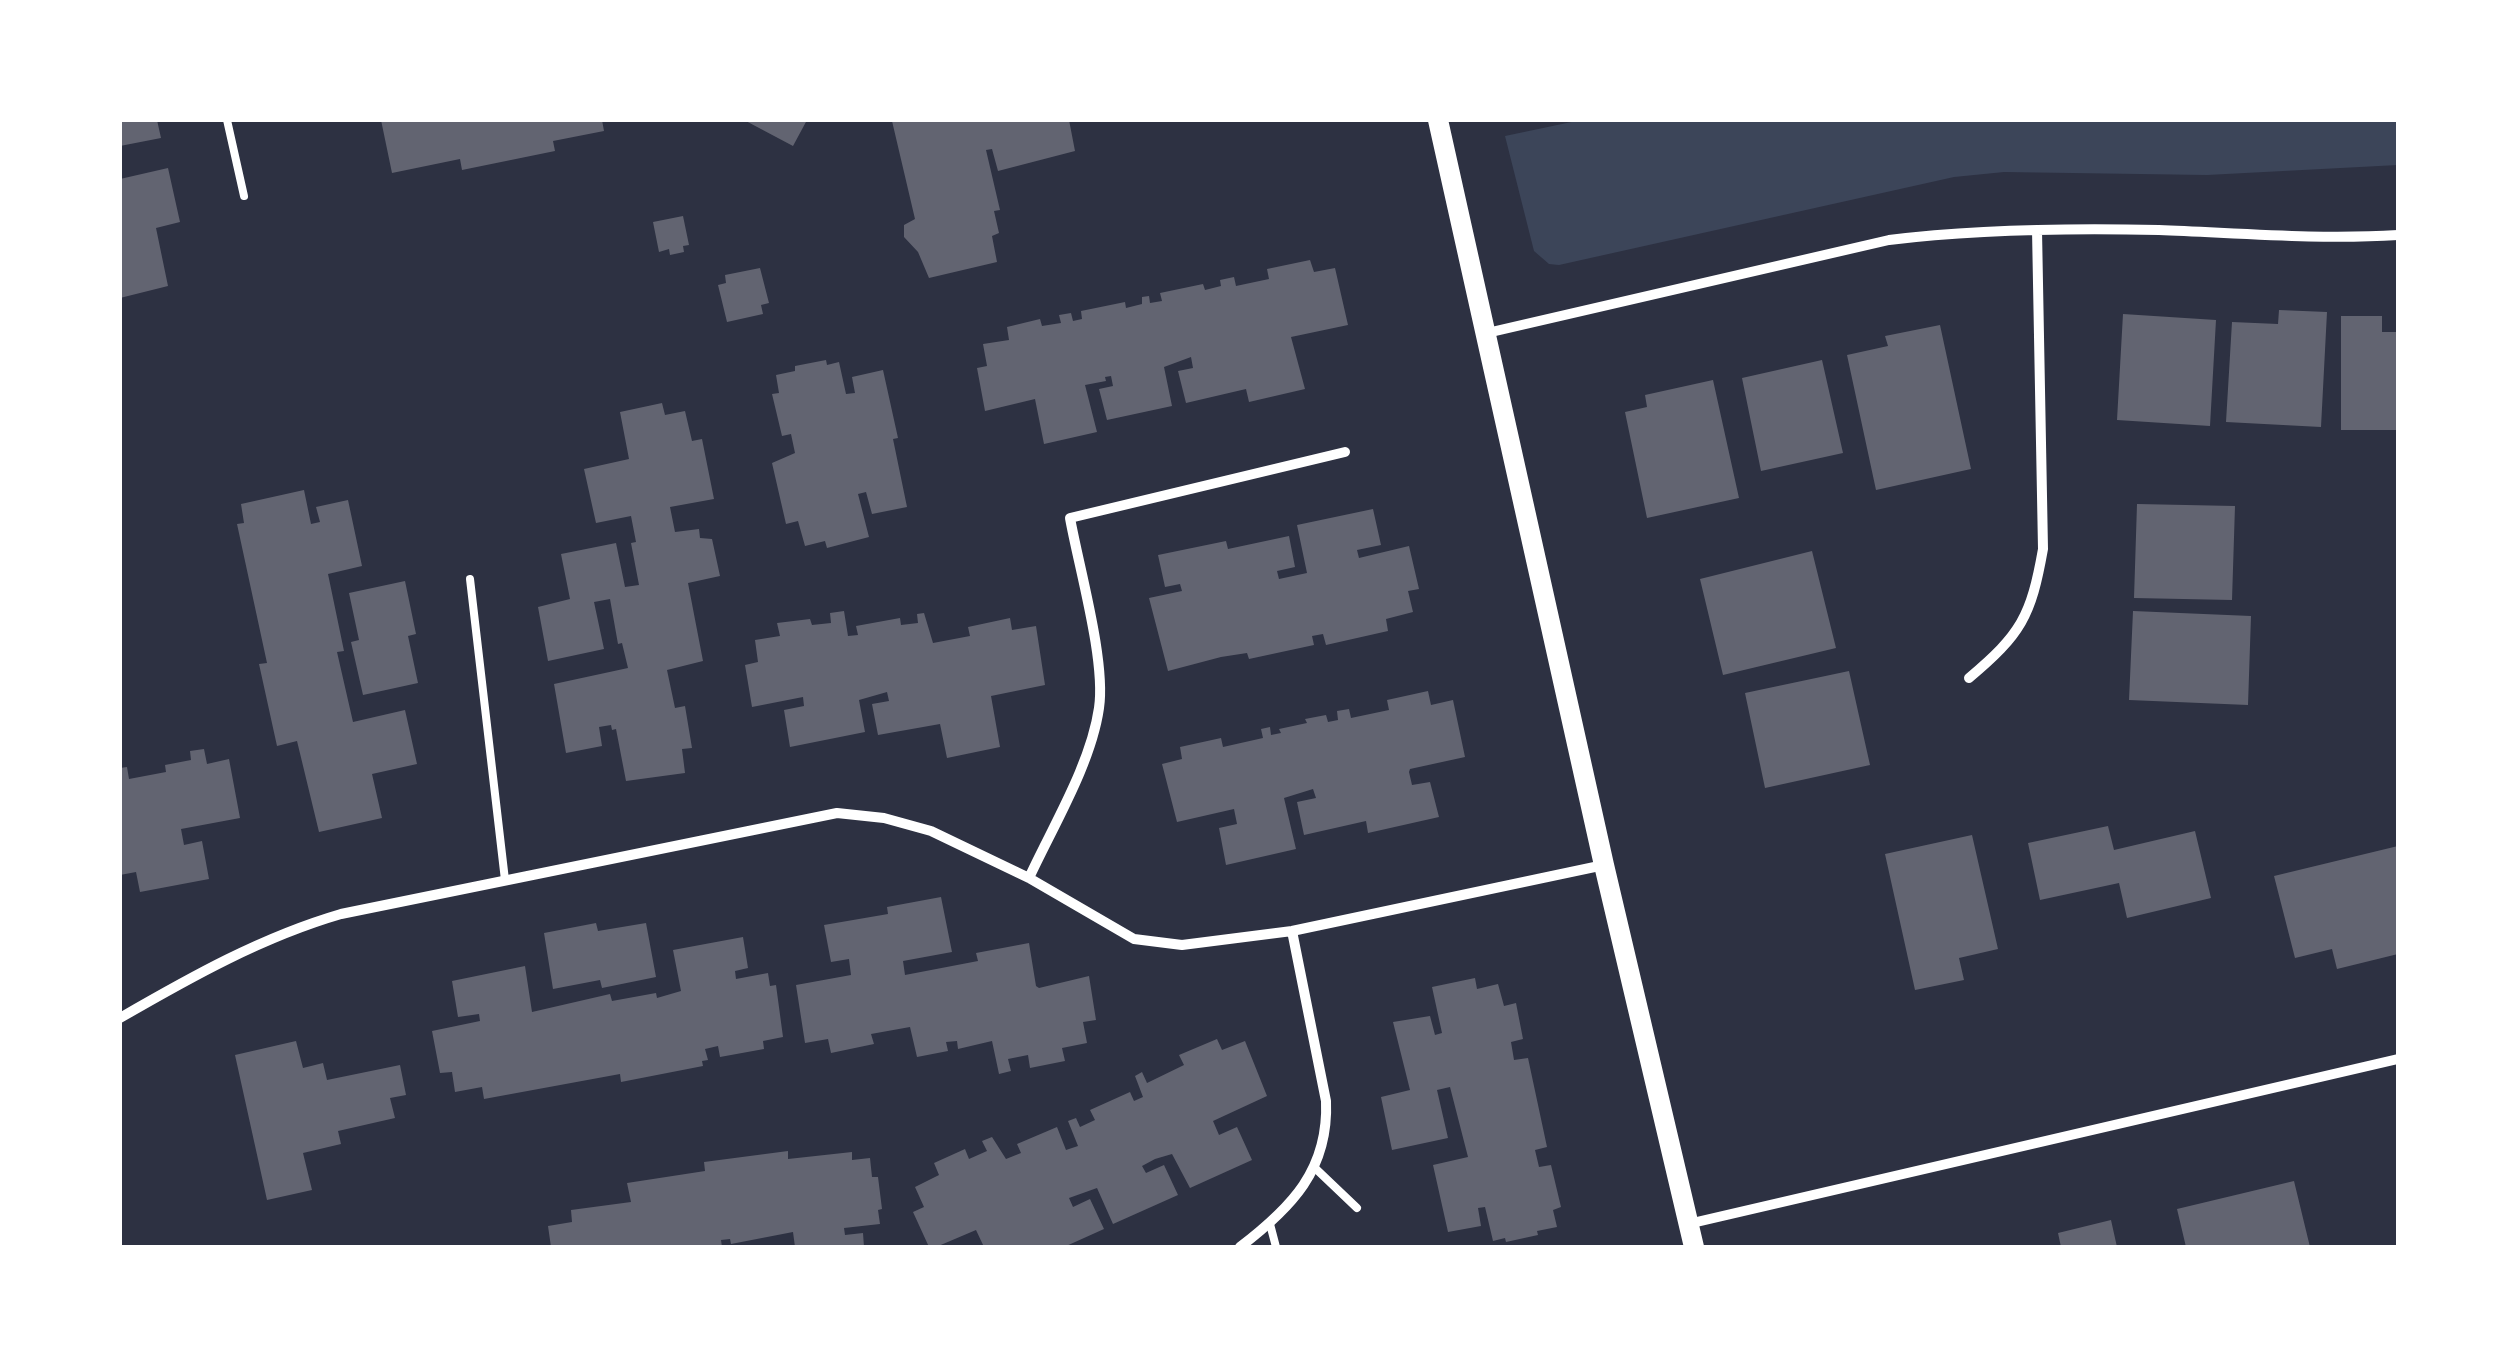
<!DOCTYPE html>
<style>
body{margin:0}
#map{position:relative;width:2518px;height:1367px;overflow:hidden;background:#2d3142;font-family:"DM Sans",sans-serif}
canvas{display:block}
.frame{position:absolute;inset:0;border:122px solid #fff;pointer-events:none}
</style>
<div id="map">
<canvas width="2518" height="1367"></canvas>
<div class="frame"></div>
</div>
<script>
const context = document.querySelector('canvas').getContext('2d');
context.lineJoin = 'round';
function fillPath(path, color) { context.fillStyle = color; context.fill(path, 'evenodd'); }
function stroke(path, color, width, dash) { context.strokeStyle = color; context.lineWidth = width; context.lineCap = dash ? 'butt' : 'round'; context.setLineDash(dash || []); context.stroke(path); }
fillPath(new Path2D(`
 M 1581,120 L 2398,120 L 2398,165 L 2207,175 L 2004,172 L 1954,177 L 1559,265 L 1549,264 L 1534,251 L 1505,136 Z`), '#3c4559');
fillPath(new Path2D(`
 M 120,120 L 157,120 L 161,138 L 120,146 Z
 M 381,120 L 602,120 L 604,131 L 553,141 L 555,151 L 462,170 L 460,159 L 392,173 Z
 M 744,120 L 807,120 L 793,146 Z
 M 1069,120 L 1075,151 L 998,171 L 992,149 L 986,150 L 1000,210 L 994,211 L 999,233 L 992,236 L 997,262 L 929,278 L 918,252 L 904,237 L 904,225 L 915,219 L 892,121 Z
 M 168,168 L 180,222 L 156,228 L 168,286 L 120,298 L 120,179 Z
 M 683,216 L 689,245 L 683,246 L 684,252 L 670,255 L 669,249 L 659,252 L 653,222 Z
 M 1310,260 L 1314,272 L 1335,268 L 1348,325 L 1291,337 L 1305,389 L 1249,402 L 1246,389 L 1186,403 L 1178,371 L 1193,368 L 1191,357 L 1164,367 L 1172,406 L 1107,420 L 1099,389 L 1113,386 L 1111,376 L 1105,377 L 1106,381 L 1085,385 L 1097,432 L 1044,444 L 1035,399 L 985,411 L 977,368 L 987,366 L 983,344 L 1009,340 L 1007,327 L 1040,319 L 1042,326 L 1061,323 L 1059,315 L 1071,313 L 1073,321 L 1082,319 L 1081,311 L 1125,302 L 1126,308 L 1142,304 L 1142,297 L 1149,296 L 1150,303 L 1162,301 L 1160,293 L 1203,284 L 1205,290 L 1221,286 L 1220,280 L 1234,277 L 1236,286 L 1269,279 L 1267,269 Z
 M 760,268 L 769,303 L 761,305 L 763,314 L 727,322 L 718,285 L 726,283 L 725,275 Z
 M 2279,310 L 2327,312 L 2321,427 L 2226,422 L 2232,322 L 2278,324 Z
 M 2123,314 L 2216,320 L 2210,426 L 2117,420 Z
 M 2341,316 L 2382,316 L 2382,332 L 2398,332 L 2398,430 L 2341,430 Z
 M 1940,325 L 1971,469 L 1876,490 L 1847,355 L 1888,346 L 1885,336 Z
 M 826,360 L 827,365 L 839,362 L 846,394 L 855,393 L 852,377 L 883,370 L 898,438 L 893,439 L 907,507 L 872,514 L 866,492 L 858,494 L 869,537 L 827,548 L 825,541 L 805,546 L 798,521 L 786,524 L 772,463 L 795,453 L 791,434 L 782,436 L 772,394 L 779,393 L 776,375 L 795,371 L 795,366 Z
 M 1822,360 L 1843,453 L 1761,471 L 1742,378 Z
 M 1713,380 L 1739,498 L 1647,518 L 1625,412 L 1647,407 L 1645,395 Z
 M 662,403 L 665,415 L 685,411 L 692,441 L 702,439 L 714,499 L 670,507 L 675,532 L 699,529 L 700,538 L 712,539 L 720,576 L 688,583 L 703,661 L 667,670 L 675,708 L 685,706 L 692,748 L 682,749 L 685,773 L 626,781 L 616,729 L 612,730 L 611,725 L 599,727 L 602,746 L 566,753 L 554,684 L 628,668 L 622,643 L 618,644 L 610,599 L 594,602 L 604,649 L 548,661 L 538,607 L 570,599 L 561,554 L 616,543 L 625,587 L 639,585 L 631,543 L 636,542 L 631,516 L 596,523 L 584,469 L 629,459 L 620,412 Z
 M 304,490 L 311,524 L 320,522 L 316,507 L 348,500 L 362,566 L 328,574 L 344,651 L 337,652 L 353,722 L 405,710 L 417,764 L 372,774 L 382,818 L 319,832 L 297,741 L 277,746 L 259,664 L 267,663 L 237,524 L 244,523 L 241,504 Z
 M 2137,504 L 2235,506 L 2232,600 L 2134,598 Z
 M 1373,509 L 1381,545 L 1357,550 L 1359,558 L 1409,546 L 1419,589 L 1408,591 L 1413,612 L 1386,619 L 1388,631 L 1326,645 L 1323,634 L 1312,636 L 1314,645 L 1249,659 L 1247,653 L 1221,657 L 1168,671 L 1149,598 L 1182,591 L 1180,584 L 1165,587 L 1158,555 L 1226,541 L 1228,549 L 1289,536 L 1295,567 L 1277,571 L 1279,579 L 1307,573 L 1297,525 Z
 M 1812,551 L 1836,648 L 1723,675 L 1700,579 Z
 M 405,581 L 416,634 L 408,636 L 418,683 L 363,695 L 351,642 L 359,640 L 349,593 Z
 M 844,611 L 848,636 L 858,635 L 856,626 L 900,618 L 901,625 L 918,623 L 917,614 L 924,613 L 933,643 L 970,636 L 968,627 L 1010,618 L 1012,630 L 1036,626 L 1045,685 L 991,696 L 1000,747 L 947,758 L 940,724 L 878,735 L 872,704 L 889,701 L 887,692 L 859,700 L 865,732 L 790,747 L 784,710 L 804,706 L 803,697 L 752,707 L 745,665 L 758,662 L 755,640 L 780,636 L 777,623 L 810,619 L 812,625 L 831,623 L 830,613 Z
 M 2133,611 L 2251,616 L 2248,705 L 2129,700 Z
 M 1849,671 L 1870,765 L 1765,788 L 1745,693 Z
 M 1428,691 L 1431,705 L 1453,700 L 1465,757 L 1410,769 L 1409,772 L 1412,785 L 1430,782 L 1439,817 L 1368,833 L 1366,821 L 1304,835 L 1297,802 L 1316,798 L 1313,789 L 1284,798 L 1296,849 L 1226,865 L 1219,828 L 1237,824 L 1234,809 L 1177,822 L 1162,764 L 1182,759 L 1180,747 L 1221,738 L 1223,747 L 1263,738 L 1261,729 L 1270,727 L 1271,735 L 1281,733 L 1279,729 L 1307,723 L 1305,719 L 1326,715 L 1328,722 L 1338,720 L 1337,711 L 1349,709 L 1351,718 L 1389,710 L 1387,700 Z
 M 204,749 L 207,764 L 229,759 L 240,818 L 181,829 L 184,845 L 202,841 L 209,879 L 140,892 L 136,872 L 120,875 L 120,768 L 127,767 L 129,779 L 166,772 L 165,765 L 191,760 L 190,751 Z
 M 2108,826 L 2114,850 L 2195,831 L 2211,898 L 2127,918 L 2119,883 L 2040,900 L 2028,843 Z
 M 1972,835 L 1998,949 L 1959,958 L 1964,980 L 1915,990 L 1885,854 Z
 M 2398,846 L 2398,954 L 2337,969 L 2332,949 L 2295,958 L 2274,876 Z
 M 941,897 L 952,952 L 903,961 L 905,975 L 978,961 L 976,953 L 1029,943 L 1036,986 L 1039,988 L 1089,976 L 1096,1020 L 1083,1022 L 1087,1043 L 1062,1048 L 1065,1061 L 1030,1068 L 1028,1055 L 1008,1059 L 1011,1071 L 999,1074 L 992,1041 L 958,1049 L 957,1041 L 946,1042 L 948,1051 L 917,1057 L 910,1027 L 871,1034 L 874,1044 L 831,1053 L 828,1039 L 805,1043 L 796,985 L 851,975 L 849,959 L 831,962 L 824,925 L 888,914 L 887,907 Z
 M 596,923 L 598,931 L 646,923 L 656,977 L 602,988 L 600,980 L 553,989 L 544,933 Z
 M 743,937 L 748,968 L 735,971 L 736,979 L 768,973 L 770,986 L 776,985 L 783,1037 L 763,1041 L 764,1049 L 720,1057 L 718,1046 L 705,1049 L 708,1060 L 702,1061 L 703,1066 L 621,1082 L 620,1074 L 484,1099 L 482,1087 L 455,1092 L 452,1072 L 440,1073 L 432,1031 L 480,1021 L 479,1014 L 458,1017 L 452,981 L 525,966 L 532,1012 L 610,994 L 612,1001 L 656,993 L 657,998 L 681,991 L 673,950 Z
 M 1475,978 L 1477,989 L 1498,984 L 1504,1006 L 1516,1003 L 1523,1039 L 1511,1042 L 1514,1060 L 1528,1058 L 1547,1147 L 1535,1150 L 1539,1167 L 1551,1165 L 1561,1207 L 1553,1210 L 1557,1227 L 1537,1231 L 1538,1235 L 1506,1242 L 1505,1238 L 1493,1241 L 1485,1207 L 1478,1208 L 1481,1226 L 1448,1232 L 1433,1165 L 1468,1157 L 1450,1087 L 1437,1090 L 1448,1138 L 1392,1150 L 1381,1097 L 1410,1090 L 1393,1022 L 1430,1016 L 1435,1035 L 1442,1033 L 1432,987 Z
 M 1217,1039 L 1222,1050 L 1245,1041 L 1267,1096 L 1213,1121 L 1219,1135 L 1237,1127 L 1252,1160 L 1190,1188 L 1172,1154 L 1155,1159 L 1142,1166 L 1146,1173 L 1164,1165 L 1178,1195 L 1113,1224 L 1097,1188 L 1069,1198 L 1073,1207 L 1090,1199 L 1104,1229 L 1064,1247 L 984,1247 L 976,1230 L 936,1247 L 929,1247 L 913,1212 L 924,1207 L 915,1187 L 939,1175 L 934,1163 L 965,1149 L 969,1159 L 987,1151 L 982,1141 L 992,1137 L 1006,1159 L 1021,1153 L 1017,1144 L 1057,1127 L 1066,1150 L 1078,1146 L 1068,1121 L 1076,1118 L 1080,1127 L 1095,1120 L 1090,1110 L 1130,1092 L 1134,1101 L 1143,1097 L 1135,1076 L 1142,1072 L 1147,1083 L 1184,1065 L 1179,1055 Z
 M 296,1041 L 303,1068 L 323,1063 L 327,1080 L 400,1065 L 406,1095 L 390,1098 L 395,1118 L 338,1131 L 341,1144 L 303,1153 L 312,1190 L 267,1200 L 235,1055 Z
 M 788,1151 L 788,1159 L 852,1152 L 852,1160 L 870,1158 L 872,1177 L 878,1177 L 882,1209 L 878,1210 L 880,1224 L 844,1228 L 845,1235 L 863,1233 L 864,1247 L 795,1247 L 793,1232 L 731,1244 L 730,1239 L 721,1240 L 722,1247 L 551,1247 L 548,1226 L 572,1222 L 571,1210 L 631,1202 L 627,1183 L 705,1171 L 704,1162 Z
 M 2294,1181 L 2310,1247 L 2186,1247 L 2177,1209 Z
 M 2111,1220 L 2117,1247 L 2061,1247 L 2058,1233 Z`), '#626471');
stroke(new Path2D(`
 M 227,120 L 244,196
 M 470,579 L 505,880
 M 1315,1168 L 1357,1208
 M 1270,1224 L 1276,1247`), '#fff', 8);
stroke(new Path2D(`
 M 1487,333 L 1889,240 C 1978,229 2069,228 2159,230 C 2239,233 2318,240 2398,235
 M 1969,678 C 2021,634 2031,617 2043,549 L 2037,230
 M 1029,878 C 1053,826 1091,764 1099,708 C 1106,661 1079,568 1070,518 L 1345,452
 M 120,1018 C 191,977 262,937 341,914 L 837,813 L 884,818 L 931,831 L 1029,878 L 1134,939 L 1182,945 L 1292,931 L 1604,865
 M 1688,1224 L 2398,1059
 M 1240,1247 C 1291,1208 1329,1170 1326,1101 L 1292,931`), '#fff', 10);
stroke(new Path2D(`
 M 1438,120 L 1604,865 L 1694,1247`), '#fff', 20);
</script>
